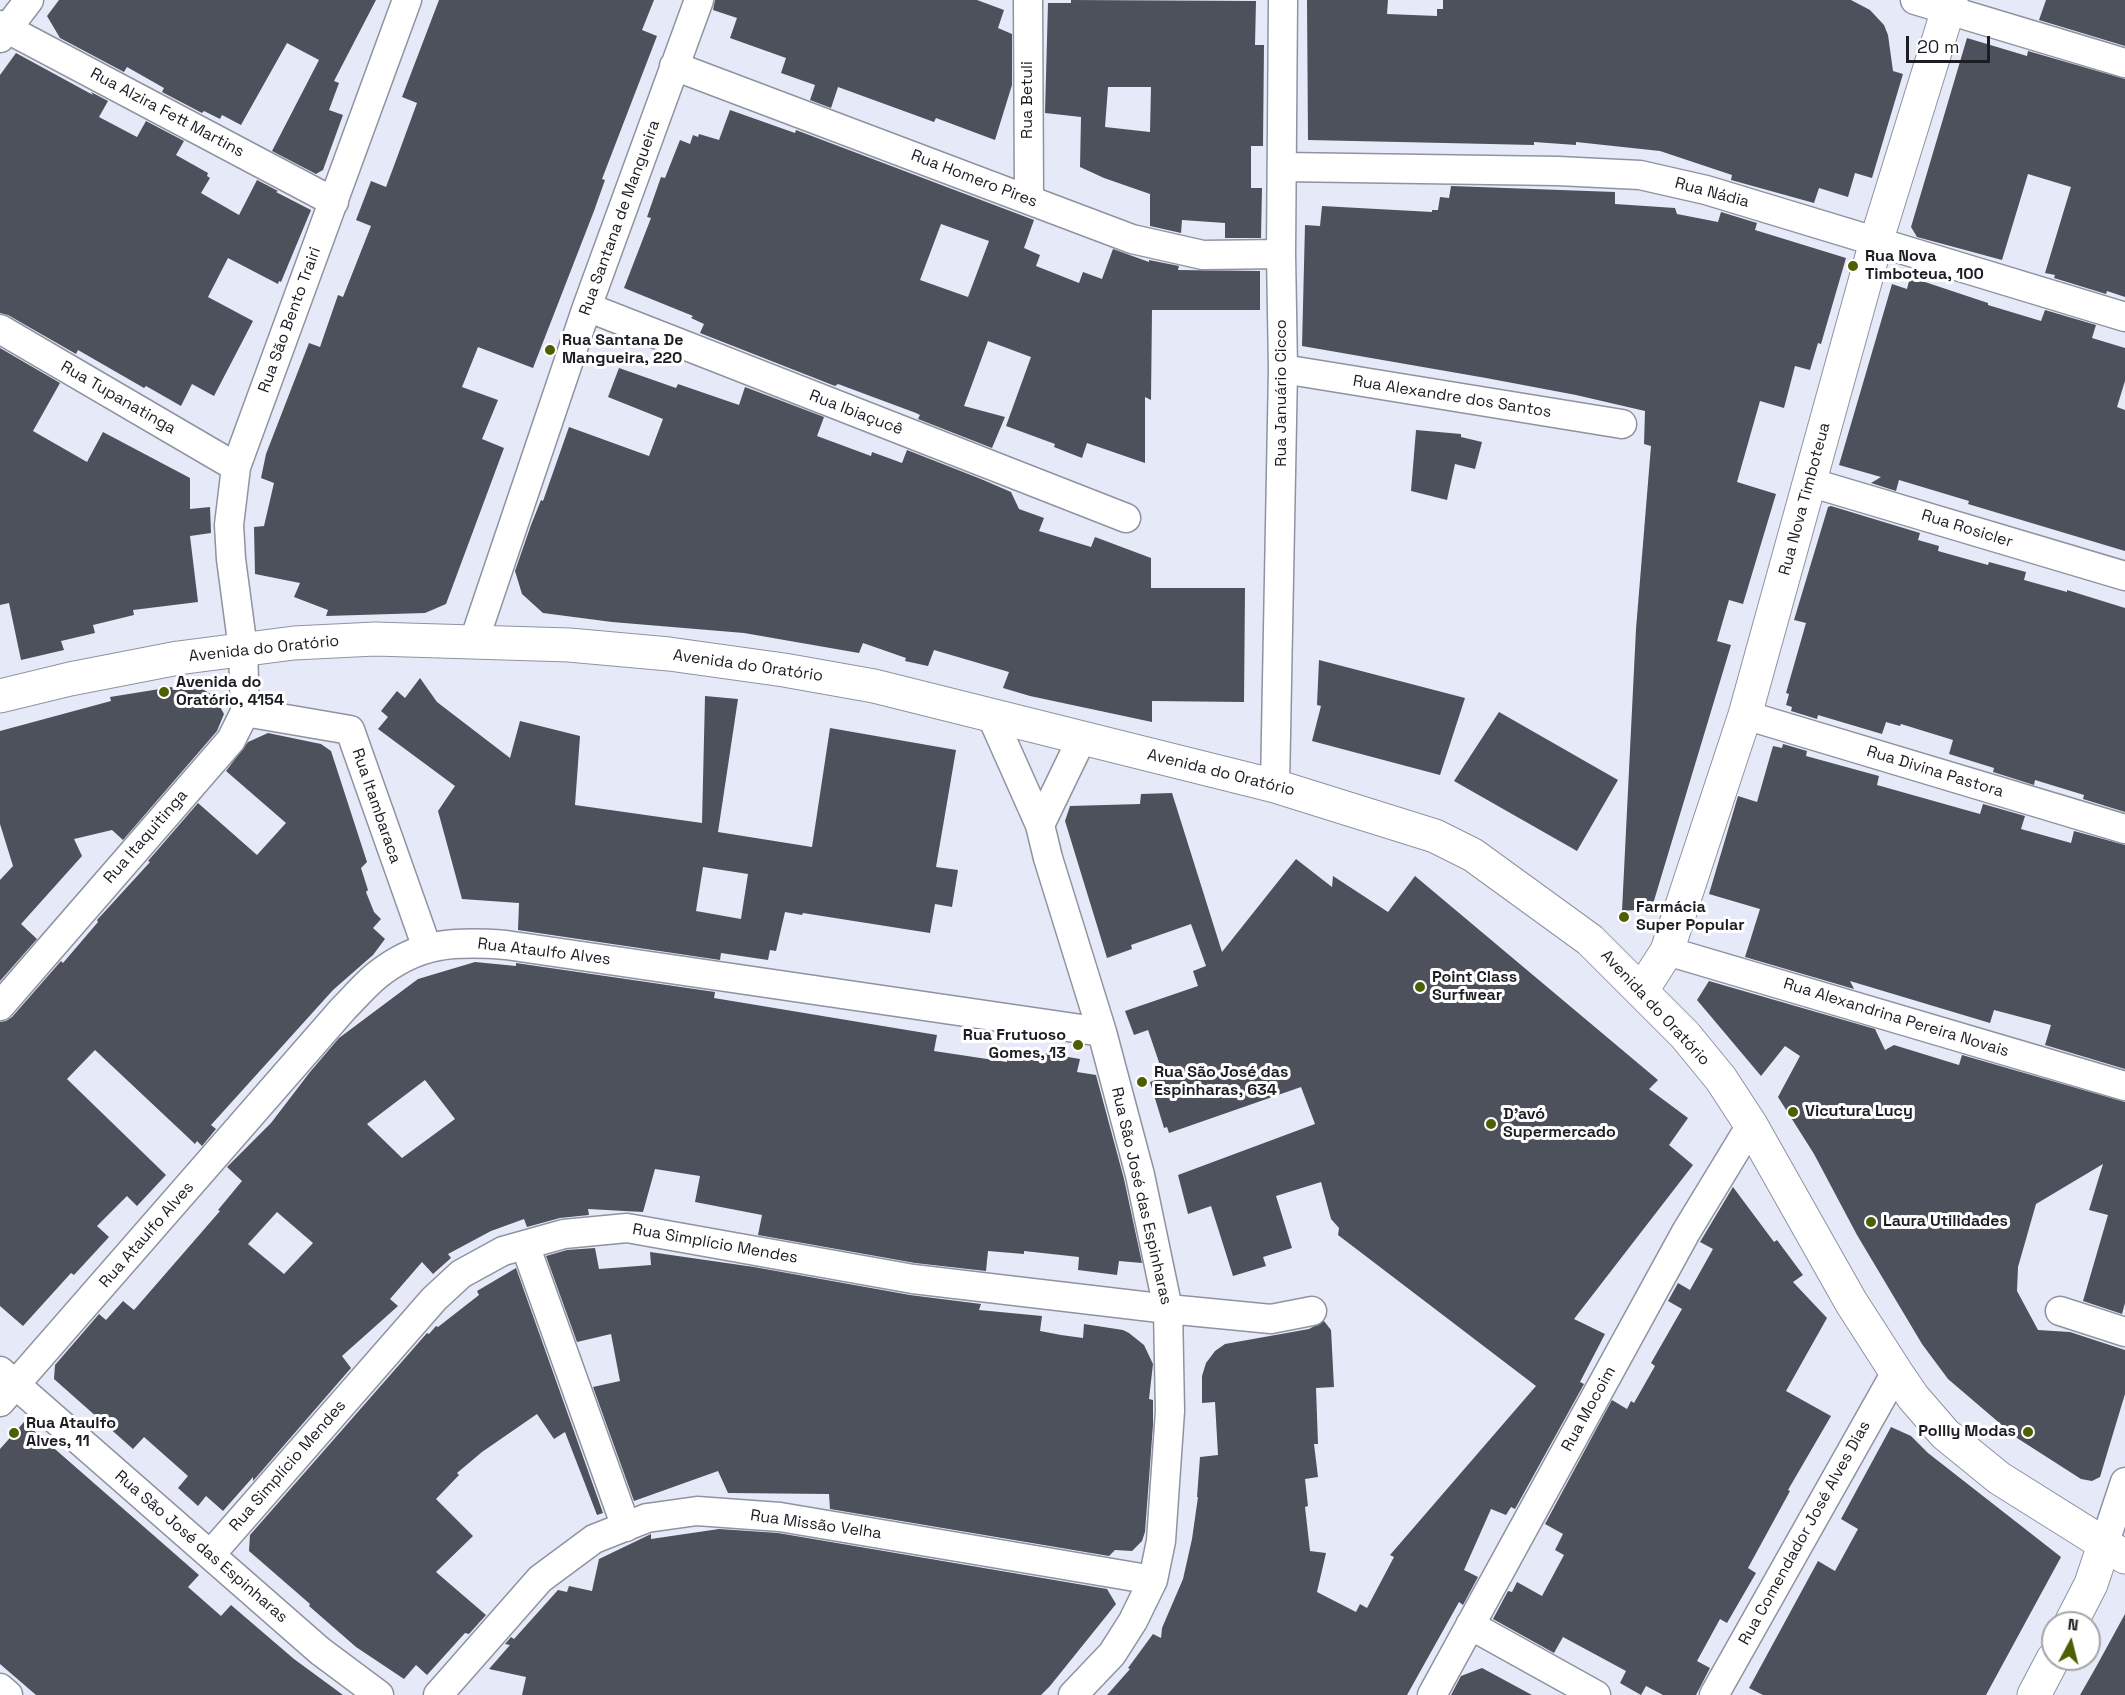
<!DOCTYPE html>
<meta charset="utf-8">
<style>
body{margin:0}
#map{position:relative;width:2125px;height:1695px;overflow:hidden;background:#e6eaf8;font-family:"Space Grotesk",sans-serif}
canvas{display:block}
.north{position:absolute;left:2041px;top:1611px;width:60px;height:60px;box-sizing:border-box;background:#fff;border:2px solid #a4a5a7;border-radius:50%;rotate:7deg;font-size:16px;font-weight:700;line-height:24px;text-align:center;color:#1c1d22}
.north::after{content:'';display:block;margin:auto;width:21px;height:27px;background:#4d5f03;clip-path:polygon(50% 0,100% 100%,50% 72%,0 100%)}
.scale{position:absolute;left:1906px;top:36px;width:84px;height:27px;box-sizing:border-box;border:3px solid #1c1d22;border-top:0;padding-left:8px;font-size:18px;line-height:21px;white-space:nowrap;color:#1c1d22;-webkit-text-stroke:4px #fff;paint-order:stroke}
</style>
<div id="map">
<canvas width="2125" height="1695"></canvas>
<div class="north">N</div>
<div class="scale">20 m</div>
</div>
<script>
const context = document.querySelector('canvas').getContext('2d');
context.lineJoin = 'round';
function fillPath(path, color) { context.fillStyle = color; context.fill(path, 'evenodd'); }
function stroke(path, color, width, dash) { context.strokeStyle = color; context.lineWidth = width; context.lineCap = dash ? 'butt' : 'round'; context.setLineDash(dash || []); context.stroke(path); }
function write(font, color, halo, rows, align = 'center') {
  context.font = font + ' "Space Grotesk",sans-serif'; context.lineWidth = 6; context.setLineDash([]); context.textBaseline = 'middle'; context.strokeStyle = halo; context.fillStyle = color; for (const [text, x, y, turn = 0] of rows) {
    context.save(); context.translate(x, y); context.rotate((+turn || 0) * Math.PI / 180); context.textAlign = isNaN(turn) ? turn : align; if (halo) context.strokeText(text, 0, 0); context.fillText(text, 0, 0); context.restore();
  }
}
fillPath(new Path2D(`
 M 59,0 L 376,0 L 334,81 L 339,83 L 329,110 L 343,115 L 323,170 L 316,174 L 272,151 L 319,60 L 287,43 L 241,125 L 222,115 L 220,119 L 204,111 L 202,113 L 162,92 L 164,88 L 127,67 L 124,72 L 60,38 L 47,16 Z
 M 439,0 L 654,0 L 642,30 L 657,36 L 602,179 L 605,180 L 594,211 L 533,368 L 478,347 L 462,387 L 498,400 L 482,439 L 504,448 L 446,604 L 425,613 L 326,616 L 328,610 L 294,597 L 300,583 L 255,574 L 254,527 L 264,526 L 274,483 L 261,478 L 266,454 L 309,343 L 320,347 L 338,295 L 343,297 L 371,226 L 356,220 L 371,181 L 386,187 L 395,163 L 417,103 L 402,97 Z
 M 715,0 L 977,0 L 1004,10 L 998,28 L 1012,34 L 1012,85 L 995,140 L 936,118 L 934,122 L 838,87 L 831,108 L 810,100 L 815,85 L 781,73 L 786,58 L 730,38 L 737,18 L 713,10 Z
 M 1071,0 L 1256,1 L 1255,45 L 1264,45 L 1263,146 L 1251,146 L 1251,188 L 1262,188 L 1261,238 L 1225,238 L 1225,223 L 1182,220 L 1181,233 L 1150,226 L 1150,194 L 1104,178 L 1080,167 L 1081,117 L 1045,113 L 1048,3 L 1071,3 ZM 1108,87 L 1151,87 L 1150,132 L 1105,127 Z
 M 1307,0 L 1388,0 L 1387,14 L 1437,16 L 1437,9 L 1443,9 L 1443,0 L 1851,0 L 1870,10 L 1884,25 L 1888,35 L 1893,71 L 1903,74 L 1872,178 L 1855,173 L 1848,197 L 1819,188 L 1814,203 L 1731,180 L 1732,175 L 1660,151 L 1576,142 L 1576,145 L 1534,142 L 1534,145 L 1490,144 L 1308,140 Z
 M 2046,0 L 2125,0 L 2125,46 L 2039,20 Z
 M 1967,38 L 2027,56 L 2028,51 L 2125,79 L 2125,297 L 2107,291 L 2106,294 L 2054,278 L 2055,275 L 2045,273 L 2071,187 L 2028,174 L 2002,260 L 1917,237 L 1911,227 Z
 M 16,53 L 93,95 L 91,92 L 108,101 L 99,117 L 137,137 L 146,121 L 184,141 L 176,155 L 208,173 L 207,176 L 210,178 L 201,193 L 239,215 L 257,180 L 278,191 L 276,192 L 311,210 L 281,282 L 279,281 L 278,284 L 228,258 L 208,297 L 253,321 L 214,396 L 192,384 L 181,406 L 146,386 L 144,388 L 78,350 L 76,354 L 8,315 L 0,313 L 0,75 Z
 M 730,110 L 795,133 L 796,130 L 1034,220 L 1024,248 L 1040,255 L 1036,266 L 1079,283 L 1083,272 L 1102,279 L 1113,249 L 1149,262 L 1149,260 L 1179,266 L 1178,270 L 1260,271 L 1260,310 L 1152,310 L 1151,400 L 1145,397 L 1145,463 L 1087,443 L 1082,458 L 1054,447 L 1055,444 L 1006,426 L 1031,357 L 988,341 L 964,406 L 1005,417 L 992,448 L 918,419 L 920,415 L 916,413 L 838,384 L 835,386 L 700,333 L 704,324 L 691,318 L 693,316 L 624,288 L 651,218 L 647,217 L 661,177 L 665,178 L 680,140 L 690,144 L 693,135 L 698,137 L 699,134 L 719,140 ZM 941,224 L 989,241 L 968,297 L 920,280 Z
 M 1451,186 L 1615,192 L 1615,204 L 1675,208 L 1677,214 L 1718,222 L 1721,212 L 1757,223 L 1755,230 L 1846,258 L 1821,344 L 1818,343 L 1810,370 L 1795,366 L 1784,408 L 1760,401 L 1737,482 L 1776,494 L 1743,604 L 1729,600 L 1717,641 L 1731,645 L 1653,904 L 1648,909 L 1622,911 L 1636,629 L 1651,446 L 1644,444 L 1645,411 L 1576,395 L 1486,378 L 1302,346 L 1305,225 L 1320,226 L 1322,206 L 1432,212 L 1432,210 L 1438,210 L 1440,197 L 1449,198 Z
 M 1910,277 L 1988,303 L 1988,305 L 2041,321 L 2045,310 L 2096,325 L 2092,338 L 2125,348 L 2125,381 L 2117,407 L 2125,410 L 2125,551 L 1968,504 L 1969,501 L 1899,480 L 1896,491 L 1871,483 L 1881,477 L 1839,465 L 1892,284 L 1907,289 Z
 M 0,348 L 60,383 L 33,431 L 87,462 L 103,432 L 190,478 L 190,509 L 210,507 L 211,533 L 190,536 L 198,602 L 133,610 L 134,615 L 93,625 L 95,633 L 61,641 L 64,650 L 21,660 L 9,603 L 0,605 Z
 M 619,368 L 676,388 L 678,384 L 739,405 L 745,387 L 824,417 L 817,436 L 871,456 L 872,452 L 902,463 L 907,450 L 981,479 L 1011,492 L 1019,509 L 1044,518 L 1039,531 L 1091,547 L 1095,537 L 1151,558 L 1151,588 L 1245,588 L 1244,702 L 1152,701 L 1152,722 L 1030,696 L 1003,688 L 1009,672 L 934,650 L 928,666 L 905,661 L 906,658 L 863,643 L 859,653 L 744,633 L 612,622 L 543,613 L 522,594 L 515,571 L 531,525 L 541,500 L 543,501 L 569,427 L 649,456 L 663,419 L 608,397 Z
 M 1416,430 L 1461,434 L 1461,437 L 1482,442 L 1475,469 L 1455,464 L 1447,500 L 1411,491 Z
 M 1831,506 L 1920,533 L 1918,540 L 1939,546 L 1938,551 L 1988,565 L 1989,562 L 2026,572 L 2024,580 L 2067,592 L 2067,590 L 2125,608 L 2125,812 L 2083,799 L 2084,795 L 2035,780 L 2034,785 L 1993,772 L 1994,768 L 1949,754 L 1953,740 L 1901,724 L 1900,726 L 1886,722 L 1882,734 L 1818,715 L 1817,719 L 1791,711 L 1792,707 L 1786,705 L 1789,694 L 1786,693 L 1806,623 L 1794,620 L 1828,507 Z
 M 1319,660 L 1465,698 L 1440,775 L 1312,741 L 1321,706 L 1317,705 Z
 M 420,678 L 437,702 L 510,758 L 520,721 L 580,736 L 575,805 L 702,823 L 705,696 L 738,699 L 718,832 L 812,847 L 830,728 L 956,750 L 936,867 L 958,870 L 952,907 L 935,904 L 930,933 L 803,913 L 802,915 L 785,912 L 776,951 L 770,950 L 768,960 L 721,953 L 720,960 L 518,930 L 519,903 L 462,899 L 438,811 L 455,786 L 378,729 L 388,717 L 381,711 L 397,691 L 405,698 ZM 703,867 L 748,874 L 741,919 L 696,911 Z
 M 172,687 L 173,690 L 199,687 L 214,696 L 224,714 L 217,731 L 123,840 L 112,830 L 74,839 L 82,856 L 21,924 L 37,939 L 0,981 L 0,880 L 13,866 L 0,824 L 0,731 L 111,701 L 110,697 Z
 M 1499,712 L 1618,780 L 1577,851 L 1454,781 Z
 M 268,733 L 321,744 L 331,751 L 367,862 L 361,868 L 368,890 L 366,892 L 374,912 L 381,919 L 373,928 L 385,939 L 373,955 L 333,990 L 211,1125 L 216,1129 L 202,1146 L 197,1141 L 195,1144 L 95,1050 L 67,1079 L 166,1175 L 137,1206 L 127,1196 L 97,1226 L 109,1237 L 74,1275 L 71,1273 L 23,1326 L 0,1306 L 0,1022 L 6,1021 L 12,1017 L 61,961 L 63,963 L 98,922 L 97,920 L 150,862 L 148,861 L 198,803 L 257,855 L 286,823 L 226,771 L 248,742 Z
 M 1783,744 L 1807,751 L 1806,756 L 1879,776 L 1877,785 L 1980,814 L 1983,804 L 2025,816 L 2021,829 L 2071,843 L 2074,831 L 2125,845 L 2125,1069 L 2045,1045 L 2051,1025 L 1994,1010 L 1990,1023 L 1850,981 L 1854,989 L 1745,957 L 1760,909 L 1709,894 L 1738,796 L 1757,802 L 1773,746 L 1782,748 Z
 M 1172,793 L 1222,952 L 1296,859 L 1332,887 L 1333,876 L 1388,912 L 1415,876 L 1658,1080 L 1649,1089 L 1688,1118 L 1669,1145 L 1693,1165 L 1574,1319 L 1605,1334 L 1580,1382 L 1584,1384 L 1515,1509 L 1511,1507 L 1506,1515 L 1491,1509 L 1464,1570 L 1478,1577 L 1463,1605 L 1459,1602 L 1407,1695 L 1107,1695 L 1130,1669 L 1128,1668 L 1153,1634 L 1161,1638 L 1162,1628 L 1183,1579 L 1192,1539 L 1198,1497 L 1197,1497 L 1200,1457 L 1218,1455 L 1215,1402 L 1202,1403 L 1202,1376 L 1206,1363 L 1215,1351 L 1225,1344 L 1309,1329 L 1324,1321 L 1331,1330 L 1334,1387 L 1316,1388 L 1318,1444 L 1314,1444 L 1318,1477 L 1305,1479 L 1308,1506 L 1305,1507 L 1310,1551 L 1326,1553 L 1317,1592 L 1356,1612 L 1360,1604 L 1367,1608 L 1394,1557 L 1390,1555 L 1536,1386 L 1338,1235 L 1339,1228 L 1331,1219 L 1321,1182 L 1276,1196 L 1292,1248 L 1263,1257 L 1266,1266 L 1233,1276 L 1211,1206 L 1188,1214 L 1178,1175 L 1315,1124 L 1301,1087 L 1169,1133 L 1167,1127 L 1164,1128 L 1150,1082 L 1164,1077 L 1148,1030 L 1134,1035 L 1125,1011 L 1198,986 L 1193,971 L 1206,966 L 1191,924 L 1131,945 L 1132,949 L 1107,958 L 1065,821 L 1070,806 L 1140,804 L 1141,794 Z
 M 475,962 L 516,966 L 516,963 L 715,992 L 714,998 L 937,1035 L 934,1051 L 1007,1062 L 1009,1047 L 1080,1059 L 1077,1072 L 1096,1075 L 1124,1179 L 1142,1263 L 1119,1261 L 1117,1275 L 1078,1270 L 1079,1257 L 1024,1251 L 1024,1254 L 988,1251 L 986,1271 L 915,1263 L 758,1235 L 762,1215 L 695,1202 L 700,1176 L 655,1169 L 643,1212 L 588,1209 L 589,1215 L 560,1218 L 527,1227 L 524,1219 L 491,1231 L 448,1254 L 451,1258 L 433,1274 L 422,1262 L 390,1299 L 398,1306 L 342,1356 L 351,1368 L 253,1481 L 253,1477 L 223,1511 L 206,1496 L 198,1506 L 178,1488 L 188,1476 L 144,1437 L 133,1449 L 54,1379 L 55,1365 L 99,1314 L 106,1320 L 123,1301 L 134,1310 L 220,1211 L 218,1210 L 242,1181 L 227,1167 L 271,1123 L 310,1072 L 339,1038 L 418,979 ZM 425,1080 L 455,1119 L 402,1158 L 367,1124 ZM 277,1212 L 313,1243 L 284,1274 L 248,1244 Z
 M 1709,981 L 1875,1029 L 1885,1050 L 1894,1045 L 1959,1065 L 1962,1055 L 2125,1102 L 2125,1303 L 2122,1314 L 2083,1301 L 2108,1215 L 2089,1210 L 2103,1164 L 2036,1204 L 2018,1267 L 2017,1291 L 2038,1330 L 2070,1332 L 2125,1350 L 2125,1394 L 2100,1477 L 2092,1481 L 2081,1479 L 2017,1438 L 1948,1379 L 1922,1344 L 1857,1235 L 1814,1154 L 1778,1097 L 1800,1056 L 1785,1046 L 1761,1076 L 1697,1000 Z
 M 1733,1187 L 1774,1242 L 1777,1240 L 1803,1275 L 1793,1282 L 1827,1318 L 1786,1391 L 1831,1416 L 1788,1490 L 1790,1491 L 1748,1568 L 1756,1573 L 1727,1623 L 1720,1619 L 1697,1661 L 1710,1668 L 1696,1695 L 1663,1695 L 1646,1686 L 1641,1695 L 1620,1683 L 1626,1671 L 1563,1637 L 1554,1653 L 1493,1619 L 1508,1591 L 1512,1592 L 1517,1582 L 1542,1596 L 1564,1555 L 1555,1550 L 1563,1534 L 1545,1524 L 1612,1400 L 1627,1409 L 1631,1401 L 1634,1403 L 1655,1366 L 1651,1363 L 1682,1309 L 1668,1301 L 1678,1283 L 1690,1290 L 1713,1249 L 1700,1242 Z
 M 595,1248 L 599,1269 L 651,1265 L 650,1252 L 754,1267 L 910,1295 L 981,1304 L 979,1310 L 1042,1316 L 1040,1331 L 1061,1335 L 1083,1338 L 1084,1324 L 1123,1330 L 1129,1333 L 1144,1345 L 1153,1364 L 1149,1399 L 1153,1400 L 1153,1425 L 1145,1532 L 1142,1541 L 1132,1551 L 1115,1550 L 1109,1556 L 830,1509 L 829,1494 L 728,1493 L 718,1471 L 634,1501 L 593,1387 L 620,1381 L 611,1334 L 577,1342 L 546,1256 L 567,1250 Z
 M 516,1268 L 603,1513 L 597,1515 L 565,1432 L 554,1439 L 537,1414 L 482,1452 L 457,1473 L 459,1475 L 436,1499 L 473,1536 L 436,1572 L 486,1615 L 469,1634 L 465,1633 L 427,1675 L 416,1665 L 404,1679 L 356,1647 L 309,1606 L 310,1604 L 249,1551 L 250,1535 L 427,1333 L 429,1334 L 436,1326 L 438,1327 L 479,1295 L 477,1291 Z
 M 24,1422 L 199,1575 L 188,1587 L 221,1616 L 231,1605 L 294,1659 L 343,1695 L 36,1695 L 0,1664 L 0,1449 Z
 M 1891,1427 L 1911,1436 L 1928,1453 L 2061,1557 L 1986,1695 L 1763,1695 L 1749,1688 L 1818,1561 L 1835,1571 L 1858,1529 L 1841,1519 Z
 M 719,1529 L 778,1533 L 1107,1589 L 1116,1604 L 1050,1686 L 1041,1695 L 522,1695 L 526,1677 L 489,1669 L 510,1645 L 505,1644 L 511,1637 L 514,1639 L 558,1590 L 567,1592 L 569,1586 L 592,1591 L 599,1559 L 651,1534 L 651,1539 Z
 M 2125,1614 L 2125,1695 L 2080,1695 L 2096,1667 Z
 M 1482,1668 L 1532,1695 L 1451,1695 L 1461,1676 Z`), '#4d515c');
const minor = new Path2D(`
 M 1028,0 L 1029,199
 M 1915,0 L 2125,63
 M 0,25 L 334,202
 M 0,38 L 29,0
 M 674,66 L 1132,239 L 1203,255 L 1281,254
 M 1283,167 L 1558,171 L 1640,175 L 1706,190 L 2125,317
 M 587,307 L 1126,518
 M 0,329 L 236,467
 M 1283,369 L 1622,424
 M 1809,482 L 2125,576
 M 474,641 L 587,307 L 699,0
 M 245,712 L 350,730 L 427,948
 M 991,715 L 1040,825 L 1048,858 L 1102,1032 L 1140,1175 L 1168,1309 L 1170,1411 L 1161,1541 L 1153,1580 L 1133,1621 L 1112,1654 L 1073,1695
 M 1745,715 L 2125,829
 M 1275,786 L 1283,369 L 1281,254 L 1283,0
 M 1040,825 L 1082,738
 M 1667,951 L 2125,1086
 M 0,1006 L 231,740 L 245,712 L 243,649 L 231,559 L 229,525 L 236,467 L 407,0
 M 525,1245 L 626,1527
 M 2060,1311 L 2125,1332
 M 0,1371 L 320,1651 L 379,1695
 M 0,1402 L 343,1009 C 354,998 364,986 376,976 C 418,942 454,941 506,945 L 1102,1032
 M 2104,1545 L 2125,1482
 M 211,1554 L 434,1299 L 461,1274 L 503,1251 L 564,1234 L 627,1228 L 913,1279 L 1168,1309 L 1271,1319 L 1312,1311
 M 1470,1625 L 1596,1695
 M 0,1688 L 8,1695
 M 438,1695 L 540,1579 L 594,1539 L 647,1518 L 697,1511 L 780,1517 L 1153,1580
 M 1432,1695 L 1686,1232 L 1751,1125
 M 1714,1695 L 1896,1372`);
const tertiary = new Path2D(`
 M 2071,1623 L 2091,1584 L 2104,1545
 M 2034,1695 L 2053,1659`);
const secondary = new Path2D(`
 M 0,696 L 70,679 L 178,658 L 294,643 L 375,639 L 569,645 L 669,654 L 784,670 L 874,686 L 1275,786 L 1435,836 L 1473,855 L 1590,940 L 1685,1035 L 1721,1079 L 1751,1125 L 1851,1302 L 1896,1372 L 1913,1397 L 1945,1434 L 1999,1478 L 2125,1557
 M 1642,990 L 1667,951 L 1745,715 L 1876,242 L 1951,0`);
stroke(minor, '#8f93a0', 31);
stroke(tertiary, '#8f93a0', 35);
stroke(secondary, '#8f93a0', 35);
stroke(minor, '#fff', 28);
stroke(tertiary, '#fff', 33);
stroke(secondary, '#fff', 33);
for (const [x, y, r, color] of [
 [1853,266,6,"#4d5f03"],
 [550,350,6,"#4d5f03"],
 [164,692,6,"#4d5f03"],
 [1624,917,6,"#4d5f03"],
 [1420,987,6,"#4d5f03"],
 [1078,1045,6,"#4d5f03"],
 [1142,1082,6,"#4d5f03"],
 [1793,1112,6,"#4d5f03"],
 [1491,1124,6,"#4d5f03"],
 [1871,1222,6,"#4d5f03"],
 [2028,1432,6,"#4d5f03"],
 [14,1433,6,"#4d5f03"]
]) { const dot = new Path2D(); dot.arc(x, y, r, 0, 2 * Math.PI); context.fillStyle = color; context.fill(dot); stroke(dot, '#fff', 2); }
write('16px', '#1c1d22', '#fff', [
 ["Rua Betuli",1028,100,-90],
 ["Rua Alzira Fett Martins",167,113,28],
 ["Rua Homero Pires",974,179,21],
 ["Rua Nádia",1712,193,15],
 ["Rua Santana de Mangueira",620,218,-70],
 ["Rua São Bento Trairi",290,320,-70],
 ["Rua Januário Cicco",1282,393,-90],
 ["Rua Alexandre dos Santos",1452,397,9],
 ["Rua Tupanatinga",118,398,30],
 ["Rua Ibiaçucê",856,413,21],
 ["Rua Nova Timboteua",1805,499,-75],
 ["Rua Rosicler",1967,529,17],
 ["Avenida do Oratório",264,649,-6],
 ["Avenida do Oratório",748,666,8],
 ["Rua Divina Pastora",1935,772,17],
 ["Avenida do Oratório",1221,773,14],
 ["Rua Itambaraca",376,806,71],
 ["Rua Itaquitinga",146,837,-49],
 ["Rua Ataulfo Alves",544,952,7],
 ["Avenida do Oratório",1655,1008,47],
 ["Rua Alexandrina Pereira Novais",1896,1018,17],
 ["Rua São José das Espinharas",1141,1196,77],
 ["Rua Ataulfo Alves",147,1235,-49],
 ["Rua Simplício Mendes",715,1244,10],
 ["Rua Mocoim",1589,1409,-61],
 ["Rua Simplício Mendes",288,1466,-49],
 ["Rua Missão Velha",816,1525,8],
 ["Rua Comendador José Alves Dias",1805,1533,-61],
 ["Rua São José das Espinharas",201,1547,41]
]);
write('bold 16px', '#1c1d22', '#fff', [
 ["Rua Nova",1865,257],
 ["Timboteua, 100",1865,275],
 ["Rua Santana De",562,341],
 ["Mangueira, 220",562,359],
 ["Avenida do",176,683],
 ["Oratório, 4154",176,701],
 ["Farmácia",1636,908],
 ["Super Popular",1636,926],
 ["Point Class",1432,978],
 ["Surfwear",1432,996],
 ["Rua Frutuoso",1066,1036,"right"],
 ["Gomes, 13",1066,1054,"right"],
 ["Rua São José das",1154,1073],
 ["Espinharas, 634",1154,1091],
 ["Vicutura Lucy",1805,1112],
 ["D'avó",1503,1115],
 ["Supermercado",1503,1133],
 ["Laura Utilidades",1883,1222],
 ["Rua Ataulfo",26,1424],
 ["Alves, 11",26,1442],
 ["Pollly Modas",2016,1432,"right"]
], 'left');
</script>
